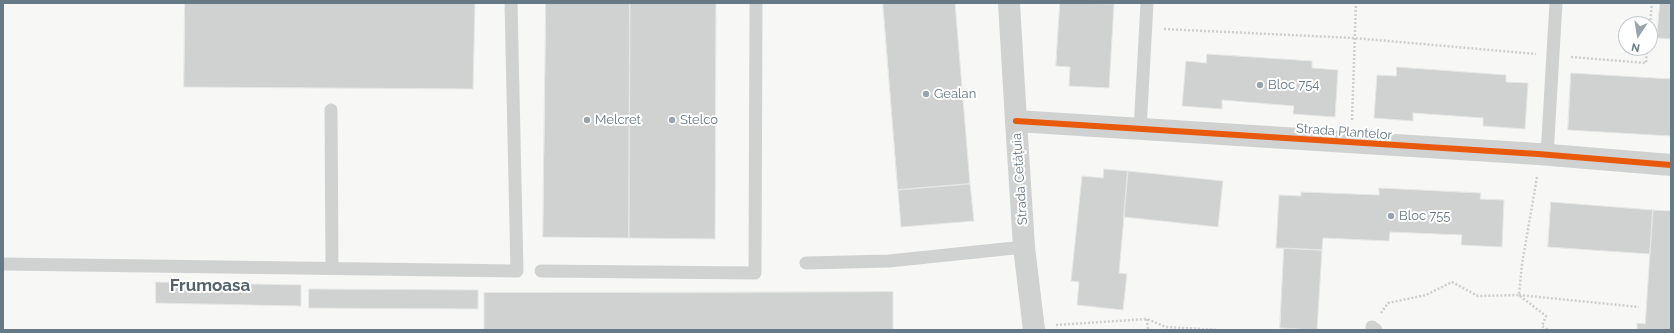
<!DOCTYPE html>
<meta charset="utf-8">
<style>
body{margin:0}
#map{position:relative;width:1674px;height:333px;overflow:hidden;background:#f7f7f6;font-family:Raleway,sans-serif}
canvas{display:block}
.frame{position:absolute;inset:0;border:4px solid #657987;pointer-events:none}
.north{position:absolute;left:1618px;top:16px;width:40px;height:40px;box-sizing:border-box;background:#fff;border:1px solid #c1c9cf;border-radius:50%;rotate:192deg;font-size:11px;font-weight:700;line-height:16px;text-align:center;color:#657987}
.north::after{content:'';display:block;margin:auto;width:14px;height:18px;background:#98a5ae;clip-path:polygon(50% 0,100% 100%,50% 72%,0 100%)}
</style>
<div id="map">
<canvas width="1674" height="333"></canvas>
<div class="frame"></div>
<div class="north">N</div>
</div>
<script>
const context = document.querySelector('canvas').getContext('2d');
context.lineJoin = 'round';
function fillPath(path, color) { context.fillStyle = color; context.fill(path, 'evenodd'); }
function stroke(path, color, width, dash) { context.strokeStyle = color; context.lineWidth = width; context.lineCap = dash ? 'butt' : 'round'; context.setLineDash(dash || []); context.stroke(path); }
function write(font, color, halo, rows, align = 'center') {
  context.font = font + ' Raleway,sans-serif'; context.lineWidth = 4; context.setLineDash([]); context.textBaseline = 'middle'; context.strokeStyle = halo; context.fillStyle = color; for (const [text, x, y, turn = 0] of rows) {
    context.save(); context.translate(x, y); context.rotate((+turn || 0) * Math.PI / 180); context.textAlign = isNaN(turn) ? turn : align; if (halo) context.strokeText(text, 0, 0); context.fillText(text, 0, 0); context.restore();
  }
}
const building = new Path2D(`
 M 185,3 L 475,3 L 473,89 L 184,87 Z
 M 546,3 L 630,3 L 629,238 L 543,237 Z
 M 630,3 L 716,3 L 715,239 L 629,238 Z
 M 883,3 L 955,3 L 970,184 L 898,190 Z
 M 1060,3 L 1114,4 L 1109,88 L 1069,86 L 1070,67 L 1056,66 Z
 M 1660,3 L 1671,3 L 1671,39 L 1657,38 Z
 M 1207,54 L 1312,61 L 1312,68 L 1338,70 L 1335,117 L 1293,114 L 1294,106 L 1222,100 L 1222,109 L 1182,106 L 1186,61 L 1206,63 Z
 M 1397,67 L 1506,75 L 1506,82 L 1528,83 L 1525,129 L 1483,126 L 1483,118 L 1413,113 L 1413,121 L 1374,118 L 1377,75 L 1396,76 Z
 M 1571,73 L 1671,79 L 1671,136 L 1568,130 Z
 M 1104,169 L 1128,171 L 1119,273 L 1127,274 L 1123,310 L 1077,305 L 1079,282 L 1071,281 L 1082,176 L 1103,178 Z
 M 1128,171 L 1223,181 L 1218,227 L 1124,217 Z
 M 970,184 L 974,221 L 901,227 L 898,190 Z
 M 1379,188 L 1481,193 L 1480,199 L 1504,200 L 1502,247 L 1461,245 L 1462,235 L 1390,232 L 1389,241 L 1323,238 L 1322,250 L 1276,248 L 1279,195 L 1301,196 L 1301,192 L 1379,195 Z
 M 1551,202 L 1653,210 L 1650,254 L 1548,247 Z
 M 1653,210 L 1671,211 L 1671,330 L 1637,330 L 1637,323 L 1645,324 Z
 M 1284,248 L 1322,250 L 1317,330 L 1280,328 Z
 M 156,282 L 301,285 L 301,306 L 156,303 Z
 M 309,289 L 478,290 L 478,309 L 309,308 Z
 M 893,292 L 893,330 L 484,330 L 484,293 Z`);
fillPath(building, '#d0d2d2');
stroke(building, '#e6e6e6', 1);
stroke(new Path2D(`
 M 1650,24 L 1652,3
 M 1164,29 L 1354,38 L 1536,54
 M 1571,57 L 1646,63 L 1647,48
 M 1352,120 L 1356,3
 M 1519,295 L 1639,307
 M 1520,296 L 1546,316 L 1542,326 L 1548,330
 M 1381,313 L 1388,303 L 1426,295 L 1452,282 L 1478,296 L 1519,295 L 1522,264 L 1537,177
 M 1147,319 L 1148,330
 M 1056,325 L 1147,319 L 1166,327 L 1219,330`), '#cccecf', 2.5, [2, 2]);
stroke(new Path2D(`
 M 331,110 L 332,268
 M 1140,130 L 1147,3
 M 1547,155 L 1556,3
 M 806,263 L 889,261 L 1024,247
 M 3,264 L 517,271 L 511,3
 M 541,271 L 755,273 L 756,3
 M 1372,327 L 1376,330`), '#d0d2d2', 13);
stroke(new Path2D(`
 M 1016,121 L 1024,247 L 1034,330`), '#d0d2d2', 22);
stroke(new Path2D(`
 M 1009,3 L 1016,121 L 1538,154 L 1671,165`), '#d0d2d2', 22);
stroke(new Path2D(`
 M 1016,121 L 1538,154 L 1671,165`), '#e8590c', 6);
for (const [x, y, r, color] of [
 [1260,85,4,"#98a5ae"],
 [926,94,4,"#98a5ae"],
 [587,120,4,"#98a5ae"],
 [672,120,4,"#98a5ae"],
 [1391,216,4,"#98a5ae"]
]) { const dot = new Path2D(); dot.arc(x, y, r, 0, 2 * Math.PI); context.fillStyle = color; context.fill(dot); stroke(dot, '#fff', 1.5); }
write('13px', '#657987', '#fff', [
 ["Bloc 754",1268,85],
 ["Gealan",934,94],
 ["Melcret",595,120],
 ["Stelco",680,120],
 ["Bloc 755",1399,216]
], 'left');
write('13px', '#657987', '#fff', [
 ["Strada Plantelor",1344,132,4],
 ["Strada Cetățuia",1020,179,-94]
]);
write('bold 17px', '#53626c', '#fff', [
 ["Frumoasa",210,286]
]);
</script>
